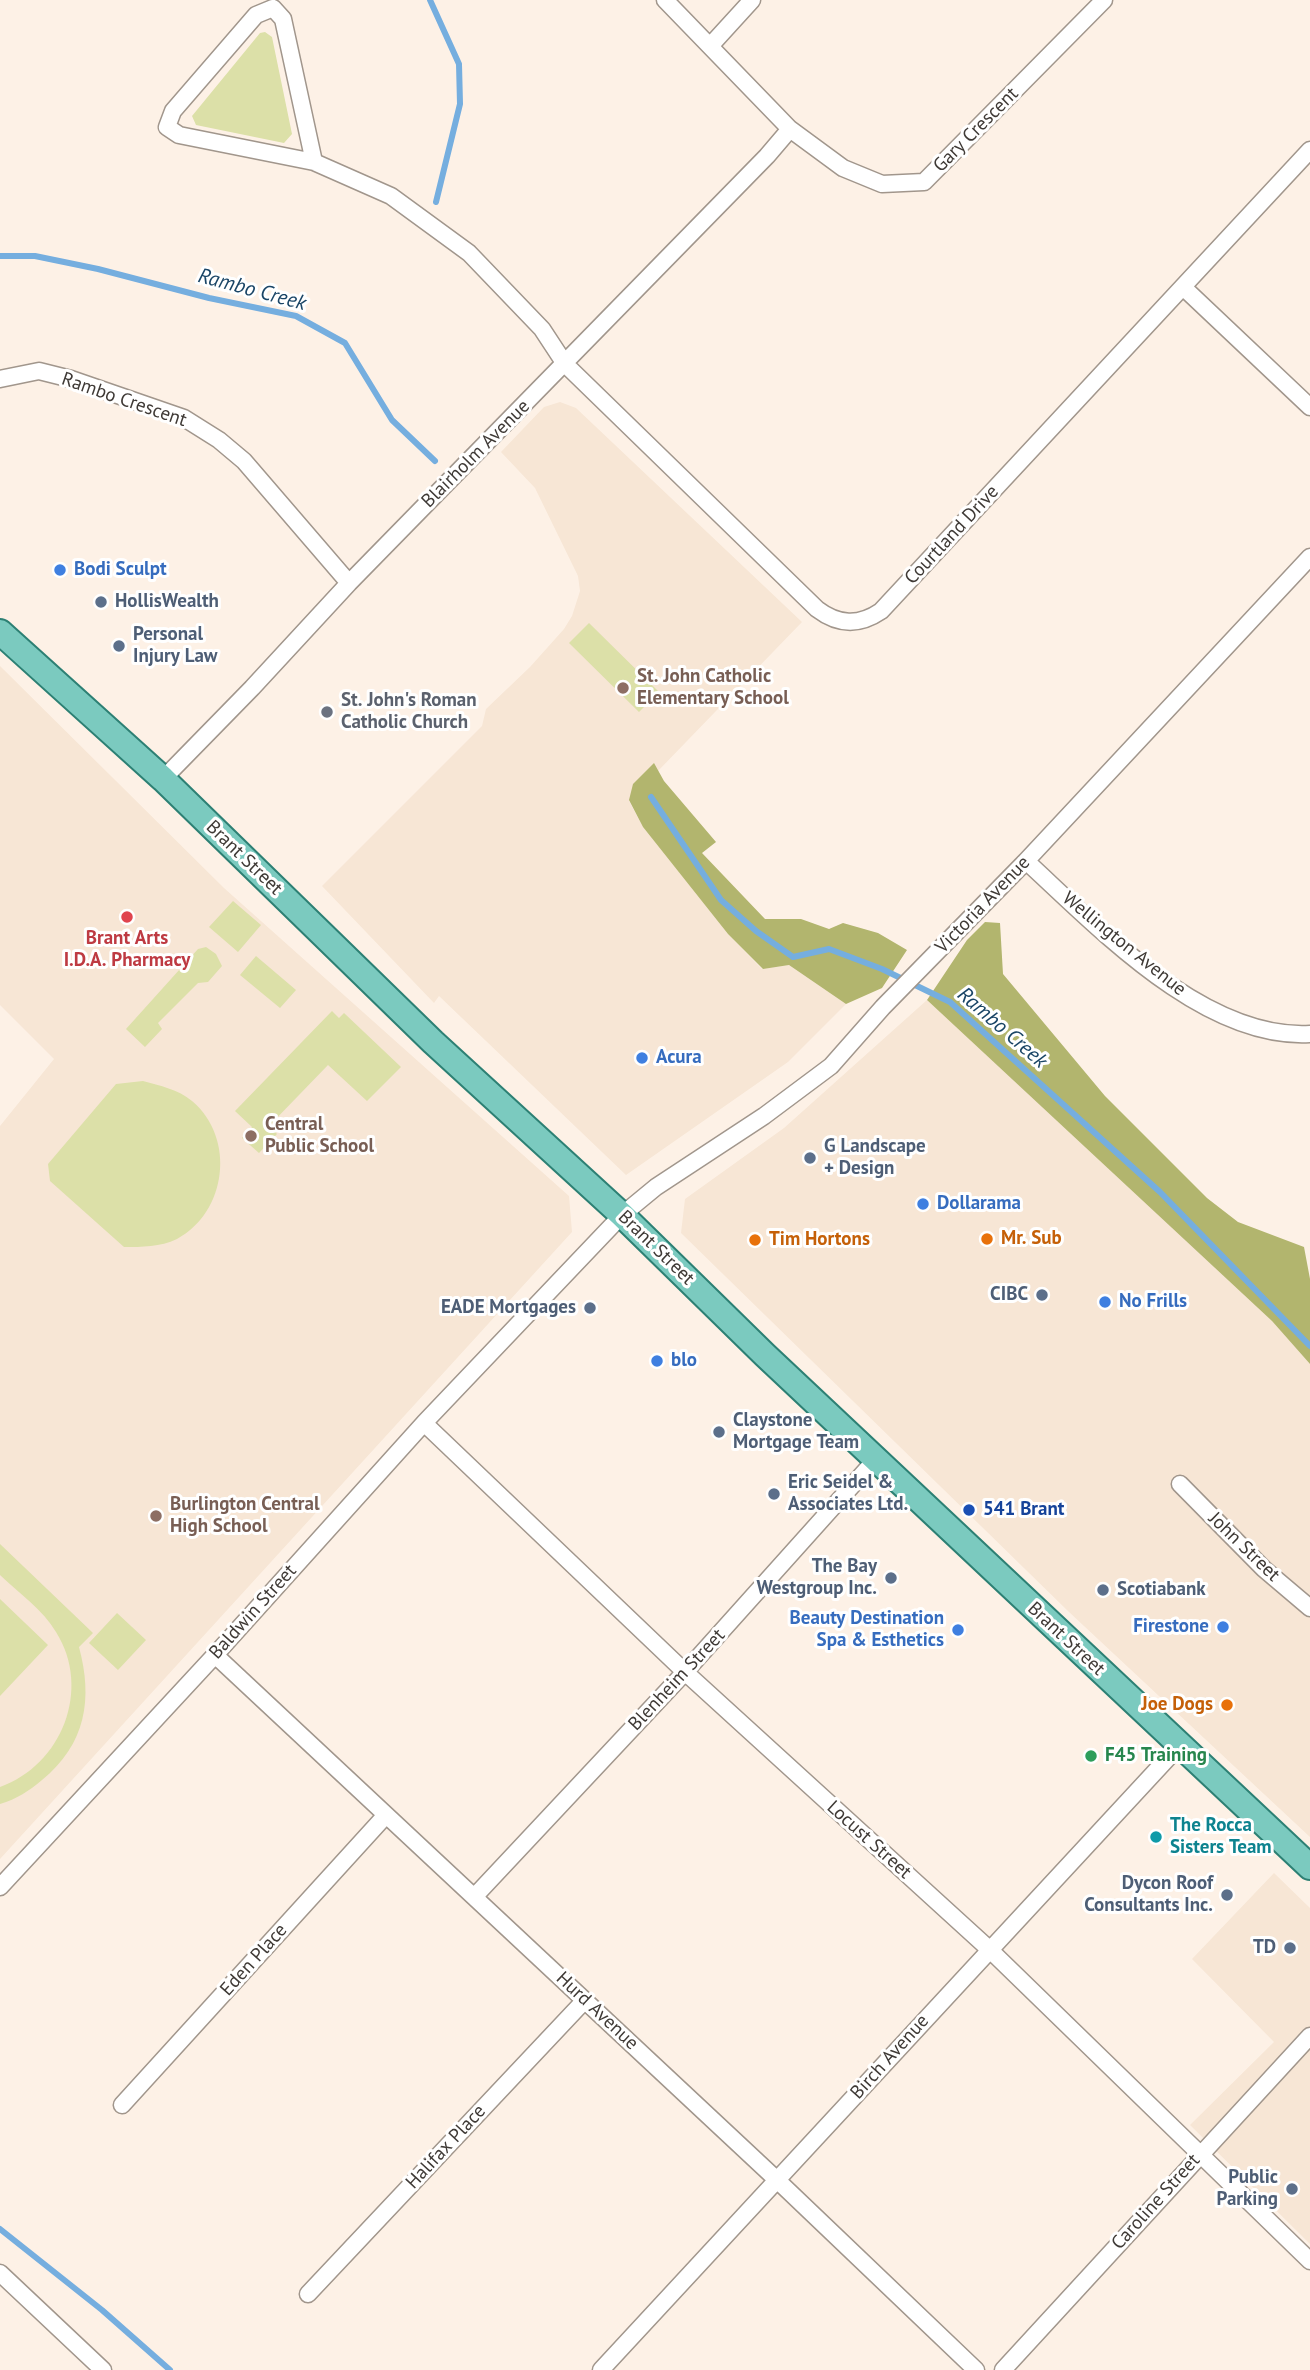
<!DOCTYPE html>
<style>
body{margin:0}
canvas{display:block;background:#fdf1e6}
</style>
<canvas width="1310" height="2370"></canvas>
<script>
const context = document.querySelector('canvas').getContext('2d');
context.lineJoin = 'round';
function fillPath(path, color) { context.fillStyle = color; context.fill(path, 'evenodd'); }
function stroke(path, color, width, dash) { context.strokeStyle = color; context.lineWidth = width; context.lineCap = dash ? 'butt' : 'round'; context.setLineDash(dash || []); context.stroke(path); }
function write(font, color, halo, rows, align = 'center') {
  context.font = font + ' "PT Sans",sans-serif'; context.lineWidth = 6; context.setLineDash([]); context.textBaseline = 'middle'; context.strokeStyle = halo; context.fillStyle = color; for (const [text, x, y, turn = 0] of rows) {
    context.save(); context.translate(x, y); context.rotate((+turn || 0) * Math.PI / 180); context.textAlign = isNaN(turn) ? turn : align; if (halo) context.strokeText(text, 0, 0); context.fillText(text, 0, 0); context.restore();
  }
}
fillPath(new Path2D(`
 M 560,402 L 576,408 L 802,622 L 629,801 L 643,827 L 728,934 L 762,969 L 789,965 L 846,1004 L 788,1062 L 626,1175 L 439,996 L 434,1003 L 322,886 L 482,726 L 486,709 L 530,667 L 564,629 L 572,616 L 580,591 L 578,576 L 535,488 L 501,452 L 544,407 Z
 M 0,666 L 224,888 L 569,1196 L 572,1232 L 0,1859 L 0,1126 L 54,1059 L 0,1005 Z
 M 927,1000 L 1272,1321 L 1310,1364 L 1310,1837 L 1069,1612 L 681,1233 L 685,1199 L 784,1128 Z
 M 1274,1873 L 1310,1908 L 1310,2244 L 1190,2125 L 1274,2042 L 1192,1959 Z`), '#f7e6d5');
fillPath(new Path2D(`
 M 265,32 L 272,37 L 292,134 L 284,143 L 196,125 L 192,116 L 260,33 Z
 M 589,623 L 659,692 L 639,712 L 569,643 Z
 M 233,901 L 261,925 L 238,952 L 209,927 Z
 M 206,947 L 216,954 L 222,966 L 208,982 L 198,983 L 158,1023 L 162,1029 L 145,1047 L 126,1029 L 198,949 Z
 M 256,956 L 296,990 L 280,1008 L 240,975 Z
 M 332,1011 L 339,1018 L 344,1013 L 401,1067 L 367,1101 L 328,1065 L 269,1126 L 277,1134 L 259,1153 L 242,1138 L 252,1127 L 235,1111 Z
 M 143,1081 C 160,1086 178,1089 192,1101 C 236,1138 227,1212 177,1239 C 160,1247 142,1247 124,1247 L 50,1181 L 48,1164 L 116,1084 Z
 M 0,1544 L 93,1633 L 79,1647 C 93,1699 86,1744 42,1780 C 29,1791 17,1799 0,1804 L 0,1787 C 62,1765 92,1689 56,1632 C 43,1610 19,1593 0,1575 Z
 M 0,1599 L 48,1645 L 0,1696 Z
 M 117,1613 L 146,1640 L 118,1670 L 89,1643 Z`), '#dce0a8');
fillPath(new Path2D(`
 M 654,763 L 664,781 L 716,842 L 702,853 L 765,919 L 801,919 L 829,929 L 843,923 L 878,933 L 907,950 L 882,988 L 846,1004 L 789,965 L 763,969 L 728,934 L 643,827 L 629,800 L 633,784 Z
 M 985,922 L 1000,923 L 1003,974 L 1105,1096 L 1207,1198 L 1238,1222 L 1304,1247 L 1310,1279 L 1310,1364 L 1272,1321 L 927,1000 L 967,940 Z`), '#b2b56e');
stroke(new Path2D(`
 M 430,0 L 459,64 L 460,104 L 436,202
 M 0,256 L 35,256 L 98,269 L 209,298 L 296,316 L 345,343 L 392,420 L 435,461
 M 651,797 L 721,900 L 756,931 L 793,957 L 829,949 L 882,969 L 950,1002 L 1160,1192 L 1310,1346
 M 0,2229 L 102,2310 L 170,2370`), '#75aedf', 6);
const street = new Path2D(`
 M 665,0 L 790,129 L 843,168 L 882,184 L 924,182 L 1104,0
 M 711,45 L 752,0
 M 314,162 L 283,19 L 273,8 L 256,15 L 173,111 L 167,127 L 179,135 L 314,162 L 391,196 L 469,253 L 542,329 L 565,364 L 817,609 C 838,625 859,626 881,611 L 1310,150
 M 1183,287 L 1310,407
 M 0,379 L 39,371 L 71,379 L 184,418 L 219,440 L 244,461 L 349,583
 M 163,779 L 252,688 L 349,583 L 767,156 L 790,129
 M 1026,861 C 1099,928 1204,1040 1310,1034
 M 424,1423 L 685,1672 L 989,1949 L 1310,2261
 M 1180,1484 L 1264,1569 L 1310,1608
 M 215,1655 L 777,2180 L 976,2370
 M 0,1887 L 215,1655 L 424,1423 L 622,1215 L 656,1187 L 764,1116 L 831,1066 L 883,1007 L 1026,861 L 1310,557
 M 475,1896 L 685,1672 L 876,1459
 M 122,2105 L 386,1815
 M 0,2273 L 103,2370
 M 308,2294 L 585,2000
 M 601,2370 L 1179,1746
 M 1003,2370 L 1310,2036`);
const primary = new Path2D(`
 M 0,632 L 163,779 L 433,1042 L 622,1215 L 765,1355 L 1310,1867`);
stroke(street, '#a1968c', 19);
stroke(primary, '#2d8074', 28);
stroke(street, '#fff', 16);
stroke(primary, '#7bcabf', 24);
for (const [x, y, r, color] of [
 [60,570,7,"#3f7fe0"],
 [101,602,7,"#5c6f8a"],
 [119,646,7,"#5c6f8a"],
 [623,688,7,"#8d6e63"],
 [327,712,7,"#6b7280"],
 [127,917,7,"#e0444e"],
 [642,1058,7,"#3f7fe0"],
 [251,1136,7,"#8d6e63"],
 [810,1158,7,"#5c6f8a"],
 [923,1204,7,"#3f7fe0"],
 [987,1239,7,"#e8710a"],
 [755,1240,7,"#e8710a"],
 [1042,1295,7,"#5c6f8a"],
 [1105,1302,7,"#3f7fe0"],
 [590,1308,7,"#5c6f8a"],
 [657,1361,7,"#3f7fe0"],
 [719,1432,7,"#5c6f8a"],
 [774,1494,7,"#5c6f8a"],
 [969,1510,7,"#1a4fb4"],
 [156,1516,7,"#8d6e63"],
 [891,1578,7,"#5c6f8a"],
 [1103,1590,7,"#5c6f8a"],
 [1223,1627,7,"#3f7fe0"],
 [958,1630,7,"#3f7fe0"],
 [1227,1705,7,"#e8710a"],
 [1091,1756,7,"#2e9e5b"],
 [1156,1837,7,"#0f9aa8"],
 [1227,1895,7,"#5c6f8a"],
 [1290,1948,7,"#5c6f8a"],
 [1292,2189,7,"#5c6f8a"]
]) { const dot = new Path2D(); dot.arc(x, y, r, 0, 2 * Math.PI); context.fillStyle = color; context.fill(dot); stroke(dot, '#fff', 2.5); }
write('19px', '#3f3a36', '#fff', [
 ["Gary Crescent",976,130,-45],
 ["Rambo Crescent",124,400,19],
 ["Blairholm Avenue",476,454,-45],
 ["Courtland Drive",952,535,-47],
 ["Brant Street",244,858,44],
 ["Victoria Avenue",983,905,-46],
 ["Wellington Avenue",1124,944,39],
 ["Brant Street",656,1248,44],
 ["John Street",1244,1547,44],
 ["Baldwin Street",253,1612,-48],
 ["Brant Street",1066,1639,43],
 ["Blenheim Street",677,1680,-47],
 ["Locust Street",869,1840,42],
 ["Eden Place",254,1960,-48],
 ["Hurd Avenue",597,2011,43],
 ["Birch Avenue",890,2057,-48],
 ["Halifax Place",446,2147,-47],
 ["Caroline Street",1156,2202,-48]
]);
write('bold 19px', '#366cbe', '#fff', [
 ["Bodi Sculpt",74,570],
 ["Acura",656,1058],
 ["Dollarama",937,1204],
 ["No Frills",1119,1302],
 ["blo",671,1361],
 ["Beauty Destination",944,1619,"right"],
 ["Spa & Esthetics",944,1641,"right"],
 ["Firestone",1209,1627,"right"]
], 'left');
write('bold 19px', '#4e5e75', '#fff', [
 ["HollisWealth",115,602],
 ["Personal",133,635],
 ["Injury Law",133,657],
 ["G Landscape",824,1147],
 ["+ Design",824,1169],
 ["CIBC",1028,1295,"right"],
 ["EADE Mortgages",576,1308,"right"],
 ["Claystone",733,1421],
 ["Mortgage Team",733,1443],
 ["Eric Seidel &",788,1483],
 ["Associates Ltd.",788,1505],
 ["The Bay",877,1567,"right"],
 ["Westgroup Inc.",877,1589,"right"],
 ["Scotiabank",1117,1590],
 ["Dycon Roof",1213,1884,"right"],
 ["Consultants Inc.",1213,1906,"right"],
 ["TD",1276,1948,"right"],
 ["Public",1278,2178,"right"],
 ["Parking",1278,2200,"right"]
], 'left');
write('bold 19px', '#785e54', '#fff', [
 ["St. John Catholic",637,677],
 ["Elementary School",637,699],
 ["Central",265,1125],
 ["Public School",265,1147],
 ["Burlington Central",170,1505],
 ["High School",170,1527]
], 'left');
write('bold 19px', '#5b616d', '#fff', [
 ["St. John's Roman",341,701],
 ["Catholic Church",341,723]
], 'left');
write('bold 19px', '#be3a42', '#fff', [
 ["Brant Arts",127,939],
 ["I.D.A. Pharmacy",127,961]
]);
write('bold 19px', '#c56008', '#fff', [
 ["Mr. Sub",1001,1239],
 ["Tim Hortons",769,1240],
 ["Joe Dogs",1213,1705,"right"]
], 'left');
write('bold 19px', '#164399', '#fff', [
 ["541 Brant",983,1510]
], 'left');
write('bold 19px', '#27864d', '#fff', [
 ["F45 Training",1105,1756]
], 'left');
write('bold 19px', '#0d838f', '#fff', [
 ["The Rocca",1170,1826],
 ["Sisters Team",1170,1848]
], 'left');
write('italic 21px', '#1a4566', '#fff', [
 ["Rambo Creek",252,290,15],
 ["Rambo Creek",1002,1028,41]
]);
</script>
